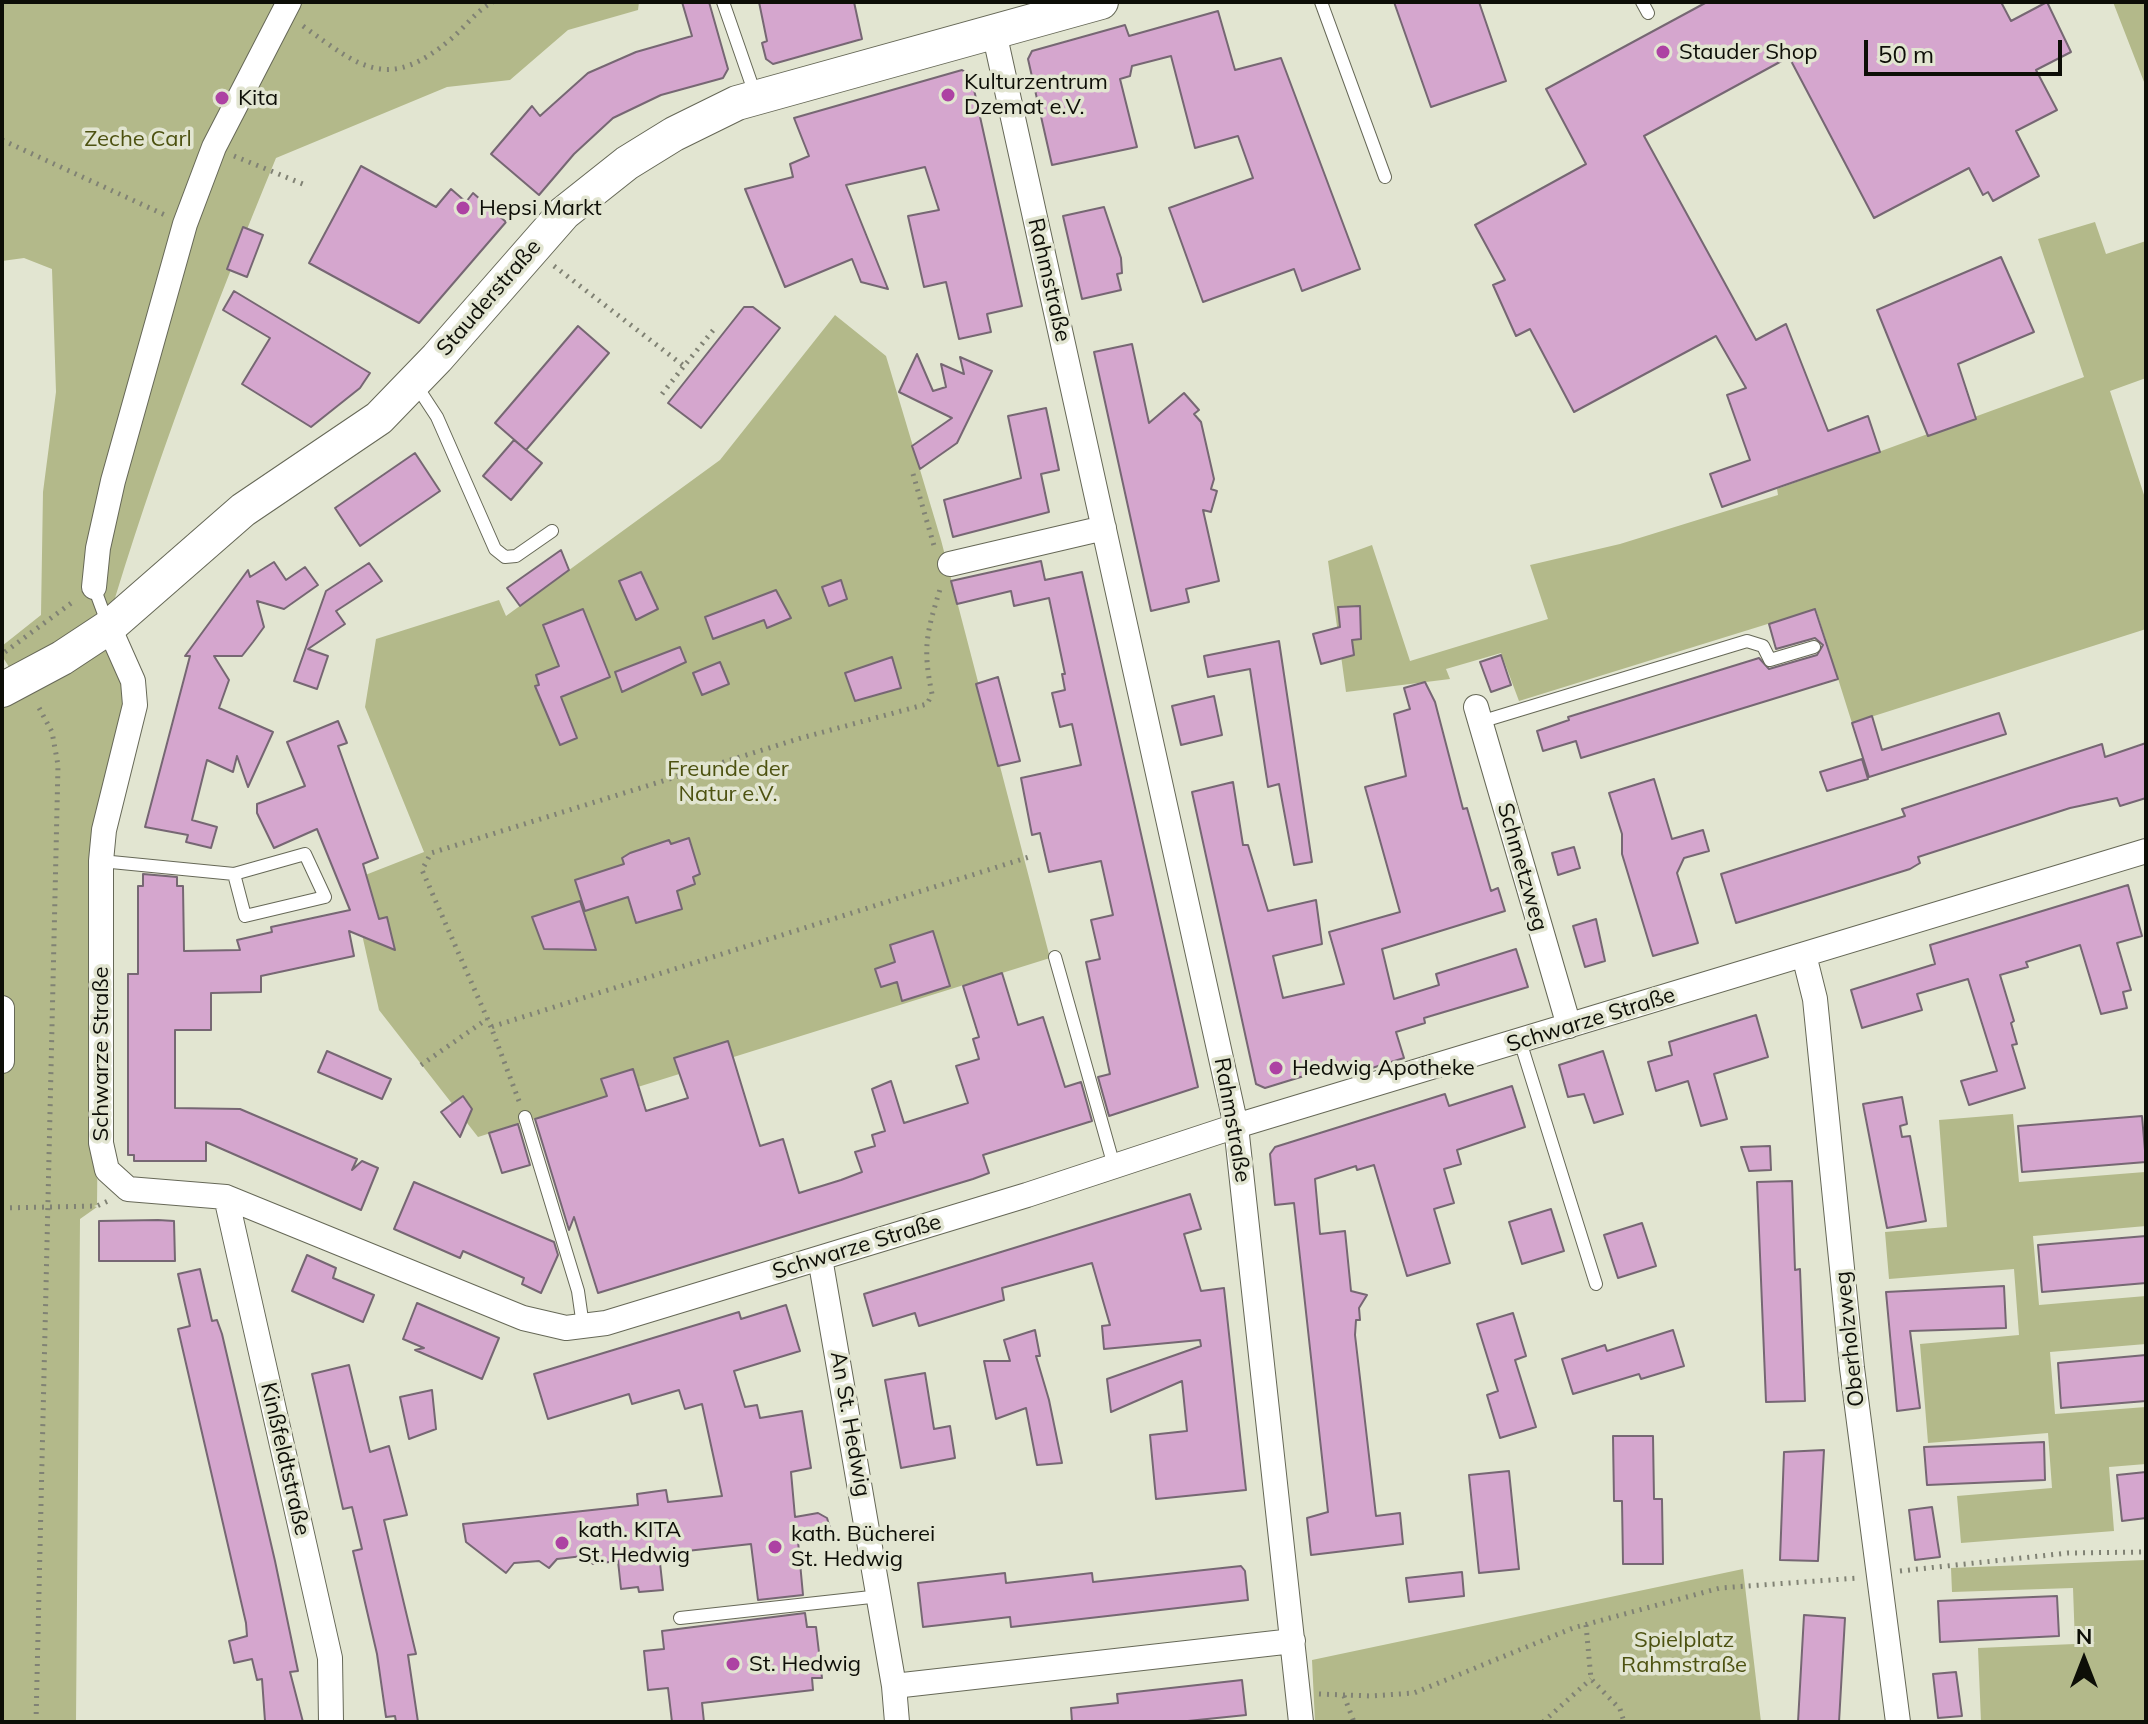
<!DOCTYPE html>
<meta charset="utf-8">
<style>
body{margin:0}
#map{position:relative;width:2148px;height:1724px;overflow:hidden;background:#e2e5d1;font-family:Mulish,sans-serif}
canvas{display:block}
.frame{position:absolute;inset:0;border:4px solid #0d0e07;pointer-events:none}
.north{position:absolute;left:2044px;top:1620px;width:80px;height:80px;-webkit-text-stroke:6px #e2e5d1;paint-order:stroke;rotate:0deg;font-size:22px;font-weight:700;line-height:32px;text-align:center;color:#0d0e07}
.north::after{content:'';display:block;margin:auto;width:28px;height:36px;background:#0d0e07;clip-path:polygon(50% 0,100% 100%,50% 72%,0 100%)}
.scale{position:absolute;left:1864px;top:40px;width:198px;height:36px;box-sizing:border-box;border:4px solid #0d0e07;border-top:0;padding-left:10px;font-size:24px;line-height:28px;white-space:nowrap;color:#0d0e07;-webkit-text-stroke:6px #e2e5d1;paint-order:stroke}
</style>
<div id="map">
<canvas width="2148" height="1724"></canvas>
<div class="frame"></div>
<div class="north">N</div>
<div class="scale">50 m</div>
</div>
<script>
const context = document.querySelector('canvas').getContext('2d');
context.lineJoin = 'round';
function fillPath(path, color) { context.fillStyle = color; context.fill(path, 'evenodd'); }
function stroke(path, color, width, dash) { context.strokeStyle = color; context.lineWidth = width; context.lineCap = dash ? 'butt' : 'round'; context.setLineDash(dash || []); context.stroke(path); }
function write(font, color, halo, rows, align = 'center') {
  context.font = font + ' Mulish,sans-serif'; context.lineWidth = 7; context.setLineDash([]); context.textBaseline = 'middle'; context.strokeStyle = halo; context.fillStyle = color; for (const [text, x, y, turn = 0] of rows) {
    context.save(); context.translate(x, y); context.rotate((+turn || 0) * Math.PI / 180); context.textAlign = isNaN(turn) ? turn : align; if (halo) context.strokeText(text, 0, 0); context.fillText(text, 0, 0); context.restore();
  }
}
fillPath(new Path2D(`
 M 2,2 L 639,2 L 638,10 L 568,30 L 510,80 L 447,87 L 276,158 C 213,311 154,466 107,625 L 18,681 L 2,656 L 2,646 L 41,615 L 43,492 L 56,392 L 52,269 L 24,258 L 2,261 Z
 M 2113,2 L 2146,2 L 2146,87 Z
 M 2095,222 L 2106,254 L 2146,241 L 2146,378 L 2110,391 L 2146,501 L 2146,629 L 1852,723 L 1816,609 L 1519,701 L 1501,653 L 1446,669 L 1450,679 L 1346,692 L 1328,561 L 1372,545 L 1410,661 L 1548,619 L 1530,565 L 1620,544 L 1778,495 L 1777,489 L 2084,377 L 2038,239 Z
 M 835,315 L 886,356 L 941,540 L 1050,958 L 478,1137 L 379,1010 L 350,881 L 424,852 L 365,707 L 376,639 L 499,600 L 506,616 L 720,460 Z
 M 107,629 L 130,681 L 101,829 L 97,1205 L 94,1206 L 97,1207 L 80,1219 L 76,1722 L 2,1722 L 2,692 Z
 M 2013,1114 L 2019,1182 L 2145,1172 L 2146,1226 L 2033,1236 L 2039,1305 L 2146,1296 L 2146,1344 L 2050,1352 L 2055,1414 L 2146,1407 L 2146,1464 L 2109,1467 L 2114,1531 L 1961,1543 L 1957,1496 L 2052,1488 L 2048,1433 L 1928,1443 L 1920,1344 L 2019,1335 L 2014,1269 L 1889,1279 L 1885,1232 L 1947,1227 L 1939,1120 Z
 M 2146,1560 L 2146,1722 L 1981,1722 L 1978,1648 L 2075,1644 L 2073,1588 L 1952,1592 L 1951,1568 Z
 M 1743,1569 L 1761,1722 L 1315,1722 L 1312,1660 Z`), '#b3b98a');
const building = new Path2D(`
 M 682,2 L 709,2 L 728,69 L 723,78 L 661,95 L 613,118 L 574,154 L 539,195 L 491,154 L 532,106 L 540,116 L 588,73 L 636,52 L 692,36 Z
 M 759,2 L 854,2 L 862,39 L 773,64 L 766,59 L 762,43 L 767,41 Z
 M 1394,2 L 1479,2 L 1506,81 L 1431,107 Z
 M 1707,2 L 2001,2 L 2011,21 L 2047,2 L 2071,52 L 2036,70 L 2057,110 L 2016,131 L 2039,176 L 1993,201 L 1988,192 L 1983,195 L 1969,168 L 1874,218 L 1789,57 L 1644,136 L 1756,340 L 1786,324 L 1828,431 L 1868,416 L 1880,452 L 1722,507 L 1710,474 L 1750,460 L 1727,395 L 1746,388 L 1716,336 L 1574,412 L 1530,329 L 1516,336 L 1493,285 L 1505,280 L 1475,225 L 1586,164 L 1546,89 Z
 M 1218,11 L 1235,70 L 1281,58 L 1360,269 L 1302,291 L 1294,269 L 1203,302 L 1169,208 L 1253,178 L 1238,136 L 1195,148 L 1171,56 L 1132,66 L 1130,76 L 1120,79 L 1137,147 L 1052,165 L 1028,59 L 1032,51 L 1125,25 L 1129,36 Z
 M 962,70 L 971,76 L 1022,306 L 987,314 L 991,332 L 959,339 L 946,282 L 924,287 L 908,216 L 939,210 L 925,167 L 846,185 L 888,289 L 861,282 L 852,259 L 785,287 L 745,189 L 793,177 L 790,164 L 809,156 L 794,118 Z
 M 361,166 L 436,207 L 451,189 L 466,202 L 473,193 L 506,222 L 419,323 L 309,263 Z
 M 1104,207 L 1121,258 L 1122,273 L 1117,274 L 1121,290 L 1082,299 L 1063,216 Z
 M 243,227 L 263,235 L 247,277 L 227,269 Z
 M 2001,257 L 2034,332 L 1958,364 L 1976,419 L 1928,436 L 1877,310 Z
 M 234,291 L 370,373 L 360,388 L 311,427 L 242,384 L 270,338 L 223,310 Z
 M 744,307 L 753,307 L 780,328 L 701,428 L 668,403 Z
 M 578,326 L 609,353 L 526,450 L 495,423 Z
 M 1132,344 L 1149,423 L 1184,393 L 1199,410 L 1194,414 L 1201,422 L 1214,479 L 1211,489 L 1217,491 L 1211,512 L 1203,510 L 1219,581 L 1186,589 L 1189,602 L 1151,611 L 1094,352 Z
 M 917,354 L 933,391 L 946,387 L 941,364 L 964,374 L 960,357 L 992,371 L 957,443 L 920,469 L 912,446 L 952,418 L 899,392 Z
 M 1046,408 L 1059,470 L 1041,474 L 1049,512 L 953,537 L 944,500 L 1021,478 L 1008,416 Z
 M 514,440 L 542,463 L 511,500 L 483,476 Z
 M 415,453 L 440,491 L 360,546 L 335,508 Z
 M 561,550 L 569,570 L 520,606 L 507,588 Z
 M 1041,561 L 1045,580 L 1082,572 L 1198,1087 L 1109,1116 L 1098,1077 L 1110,1074 L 1086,962 L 1100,959 L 1091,920 L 1113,915 L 1101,861 L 1049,872 L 1040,833 L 1032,835 L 1021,778 L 1081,765 L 1072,724 L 1060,727 L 1052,693 L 1065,690 L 1062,674 L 1065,674 L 1049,598 L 1014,606 L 1011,591 L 957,604 L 951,581 Z
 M 274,562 L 286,580 L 305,567 L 318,585 L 284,609 L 257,601 L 264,627 L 253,642 L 242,656 L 214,656 L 229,680 L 219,708 L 273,732 L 248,787 L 237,756 L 233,772 L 207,760 L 192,820 L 217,827 L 211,848 L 186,842 L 188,835 L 145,827 L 190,656 L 185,656 L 248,570 L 250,577 Z
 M 369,563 L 382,581 L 336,611 L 345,624 L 308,649 L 328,656 L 317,689 L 294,681 L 326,591 Z
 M 641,572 L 658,609 L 636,620 L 619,581 Z
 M 841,580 L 847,599 L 829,606 L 822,587 Z
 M 776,590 L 791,618 L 767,628 L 764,620 L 713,639 L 705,617 Z
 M 1360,606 L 1361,639 L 1352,640 L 1354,655 L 1321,664 L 1313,634 L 1340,627 L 1338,607 Z
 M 583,609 L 610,677 L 561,697 L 577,738 L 560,745 L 535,686 L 539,685 L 536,675 L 559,666 L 543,625 Z
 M 1815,609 L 1838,679 L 1581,758 L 1576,741 L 1543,751 L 1537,731 L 1569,720 L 1568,717 L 1759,658 L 1769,669 L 1817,655 L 1823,645 L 1815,638 L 1776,649 L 1769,624 Z
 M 1279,641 L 1312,862 L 1294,865 L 1279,784 L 1268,787 L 1250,669 L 1208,677 L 1204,656 Z
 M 680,647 L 686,662 L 622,692 L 615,672 Z
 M 1501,655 L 1511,685 L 1491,692 L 1480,662 Z
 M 892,657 L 901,688 L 855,701 L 845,673 Z
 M 720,662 L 729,684 L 702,695 L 693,673 Z
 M 998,677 L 1020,761 L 998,766 L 976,684 Z
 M 1425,682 L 1435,702 L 1463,809 L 1467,808 L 1491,891 L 1498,888 L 1505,911 L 1382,949 L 1394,999 L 1439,985 L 1436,974 L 1516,949 L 1528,987 L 1424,1018 L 1425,1023 L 1396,1032 L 1404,1058 L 1359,1072 L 1356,1060 L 1265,1088 L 1256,1084 L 1192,792 L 1233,782 L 1243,845 L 1248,845 L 1268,911 L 1316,900 L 1322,944 L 1273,956 L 1283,998 L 1344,984 L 1329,932 L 1400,912 L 1365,787 L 1406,776 L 1394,714 L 1410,709 L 1404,688 Z
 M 1214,696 L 1222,735 L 1181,745 L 1172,706 Z
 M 1999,713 L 2006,734 L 1869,777 L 1852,723 L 1872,716 L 1882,750 Z
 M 338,721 L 347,743 L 338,746 L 378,858 L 363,864 L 379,919 L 387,917 L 395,950 L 349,931 L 354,956 L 261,976 L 261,992 L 211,993 L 211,1030 L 175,1030 L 175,1108 L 240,1109 L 357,1159 L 352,1170 L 362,1161 L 378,1168 L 361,1210 L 206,1142 L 206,1161 L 134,1161 L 134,1155 L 128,1155 L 128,974 L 138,974 L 138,886 L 143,886 L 143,874 L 177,877 L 177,886 L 183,886 L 184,951 L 240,950 L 237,940 L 272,932 L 271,927 L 350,910 L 317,829 L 274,848 L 257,813 L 257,804 L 305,786 L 287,742 Z
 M 2146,743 L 2146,798 L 2120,806 L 2117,798 L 2070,808 L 1918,857 L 1920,863 L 1910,869 L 1736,923 L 1721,874 L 1883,823 L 1905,816 L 1902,809 L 2102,744 L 2105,757 Z
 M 1862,759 L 1868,779 L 1827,791 L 1820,772 Z
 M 1654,779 L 1672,839 L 1703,830 L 1709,851 L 1684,858 L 1677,873 L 1698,943 L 1653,956 L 1622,854 L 1622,834 L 1609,793 Z
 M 689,838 L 700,874 L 693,877 L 695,884 L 677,891 L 682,909 L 636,923 L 628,897 L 585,911 L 575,880 L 624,864 L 622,858 L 630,853 L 669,840 L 671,844 Z
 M 1574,847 L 1580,868 L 1558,875 L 1552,853 Z
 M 2128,885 L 2142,936 L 2117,943 L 2131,990 L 2123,992 L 2127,1008 L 2101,1014 L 2080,945 L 2026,962 L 2028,967 L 2000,975 L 2014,1021 L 2011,1023 L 2017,1044 L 2012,1045 L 2025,1088 L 1969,1105 L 1961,1081 L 1997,1071 L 1968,979 L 1917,994 L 1922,1010 L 1862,1028 L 1851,990 L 1935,964 L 1930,945 Z
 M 580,901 L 596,950 L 544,949 L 532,917 Z
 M 1596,919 L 1605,961 L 1585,967 L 1573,926 Z
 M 933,931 L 950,986 L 902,1001 L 897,982 L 881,987 L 875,969 L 895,962 L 890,945 Z
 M 1002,973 L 1018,1025 L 1043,1017 L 1065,1087 L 1081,1082 L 1092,1121 L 983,1155 L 989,1173 L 973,1179 L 598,1293 L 574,1217 L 569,1230 L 535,1119 L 607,1096 L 601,1079 L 633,1069 L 646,1111 L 688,1098 L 674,1058 L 728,1041 L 760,1146 L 783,1139 L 799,1193 L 841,1180 L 862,1172 L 855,1152 L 875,1146 L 872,1135 L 885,1131 L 872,1089 L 891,1081 L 904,1123 L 968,1103 L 956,1066 L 979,1059 L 973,1039 L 979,1037 L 963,986 Z
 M 1756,1015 L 1768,1057 L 1714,1074 L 1727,1119 L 1701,1126 L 1688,1081 L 1656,1091 L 1648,1062 L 1672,1055 L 1669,1042 Z
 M 327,1051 L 391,1079 L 382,1099 L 318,1072 Z
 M 1603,1051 L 1623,1114 L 1594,1123 L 1584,1094 L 1568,1097 L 1559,1065 Z
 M 1512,1086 L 1525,1127 L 1457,1150 L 1461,1164 L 1444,1169 L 1454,1203 L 1434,1209 L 1450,1263 L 1407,1276 L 1374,1165 L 1357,1170 L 1356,1166 L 1315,1179 L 1320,1234 L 1345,1231 L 1351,1291 L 1367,1295 L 1359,1308 L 1360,1320 L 1356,1320 L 1355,1335 L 1376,1516 L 1400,1513 L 1403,1544 L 1311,1555 L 1307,1518 L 1328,1512 L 1294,1203 L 1275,1205 L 1270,1154 L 1275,1147 L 1445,1094 L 1449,1106 Z
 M 463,1096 L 472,1109 L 460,1137 L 441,1112 Z
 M 1902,1097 L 1907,1124 L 1900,1126 L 1902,1137 L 1910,1136 L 1926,1221 L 1887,1228 L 1863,1104 Z
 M 2142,1116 L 2146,1162 L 2022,1172 L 2018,1126 Z
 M 518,1124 L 530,1165 L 502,1173 L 489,1133 Z
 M 1770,1146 L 1771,1170 L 1749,1171 L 1741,1147 Z
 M 1792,1181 L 1795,1270 L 1800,1269 L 1805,1401 L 1766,1402 L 1757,1182 Z
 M 414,1182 L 554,1242 L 558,1255 L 541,1293 L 522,1284 L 524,1278 L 463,1251 L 460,1258 L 394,1229 Z
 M 1190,1194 L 1201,1229 L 1184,1234 L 1201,1291 L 1224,1288 L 1246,1490 L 1156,1499 L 1150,1435 L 1187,1431 L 1182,1381 L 1111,1412 L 1107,1379 L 1201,1346 L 1200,1340 L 1104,1349 L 1102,1326 L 1110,1325 L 1092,1263 L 1002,1288 L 1004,1300 L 919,1326 L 915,1313 L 873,1326 L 864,1294 Z
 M 1551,1209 L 1564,1251 L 1522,1264 L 1509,1222 Z
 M 158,1220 L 174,1221 L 175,1261 L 99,1261 L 99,1221 Z
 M 1642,1223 L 1656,1266 L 1618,1278 L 1604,1235 Z
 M 2146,1236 L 2146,1283 L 2042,1292 L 2038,1245 Z
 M 307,1255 L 336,1268 L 333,1278 L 374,1295 L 363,1322 L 292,1291 Z
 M 200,1269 L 212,1321 L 217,1320 L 222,1334 L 275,1561 L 298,1671 L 290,1672 L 303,1722 L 265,1721 L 262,1679 L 257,1680 L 252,1659 L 234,1663 L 229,1641 L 247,1636 L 246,1623 L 178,1329 L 190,1326 L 178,1274 Z
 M 2004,1286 L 2006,1328 L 1910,1331 L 1920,1408 L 1897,1411 L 1886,1292 Z
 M 417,1303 L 499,1338 L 482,1379 L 415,1350 L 424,1348 L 403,1339 Z
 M 786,1305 L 800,1351 L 734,1371 L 745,1407 L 757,1405 L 760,1418 L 802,1411 L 811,1468 L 791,1472 L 795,1517 L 818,1513 L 827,1518 L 830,1528 L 820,1539 L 798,1541 L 803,1595 L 758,1600 L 751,1544 L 659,1554 L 663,1590 L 639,1592 L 638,1587 L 621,1589 L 618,1561 L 593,1564 L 583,1556 L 557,1559 L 549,1568 L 539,1561 L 514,1563 L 506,1573 L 466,1542 L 463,1524 L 638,1505 L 637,1494 L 666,1490 L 668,1502 L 722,1496 L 702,1404 L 685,1409 L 679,1390 L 632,1404 L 629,1394 L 548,1419 L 534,1374 L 739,1312 L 741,1319 Z
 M 1513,1313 L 1526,1356 L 1515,1360 L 1536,1427 L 1500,1438 L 1487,1395 L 1498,1391 L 1477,1324 Z
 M 1035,1330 L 1040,1356 L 1036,1356 L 1049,1400 L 1062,1463 L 1037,1465 L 1026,1408 L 996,1419 L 984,1361 L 1010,1361 L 1004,1340 Z
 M 1673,1330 L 1684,1366 L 1641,1379 L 1639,1374 L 1573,1394 L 1562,1359 L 1605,1345 L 1607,1351 Z
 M 2146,1355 L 2146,1401 L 2061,1408 L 2058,1363 Z
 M 349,1365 L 370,1452 L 389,1446 L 407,1515 L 384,1520 L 416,1654 L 408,1655 L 418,1722 L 396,1722 L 395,1716 L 386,1717 L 377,1654 L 353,1551 L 362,1549 L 352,1507 L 343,1509 L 312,1374 Z
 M 925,1373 L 934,1429 L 950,1426 L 955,1458 L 901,1468 L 885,1380 Z
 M 432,1390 L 436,1429 L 409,1439 L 400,1397 Z
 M 1613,1436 L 1653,1436 L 1654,1499 L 1662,1499 L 1663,1564 L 1623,1564 L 1622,1501 L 1614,1501 Z
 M 2044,1442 L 2045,1480 L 1927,1485 L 1924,1447 Z
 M 1824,1450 L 1818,1561 L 1780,1560 L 1784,1452 Z
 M 1509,1471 L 1519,1569 L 1479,1573 L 1469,1475 Z
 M 2146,1472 L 2146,1518 L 2122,1521 L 2117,1475 Z
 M 1932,1507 L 1940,1557 L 1915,1560 L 1909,1510 Z
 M 1241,1566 L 1245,1571 L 1248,1600 L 1011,1627 L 1010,1617 L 923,1627 L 918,1583 L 1005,1573 L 1006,1583 L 1092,1573 L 1093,1582 Z
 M 1462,1572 L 1464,1596 L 1409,1602 L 1406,1578 Z
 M 2057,1596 L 2059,1636 L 1940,1642 L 1938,1601 Z
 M 805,1613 L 807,1627 L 816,1627 L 822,1678 L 812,1678 L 813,1690 L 702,1703 L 704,1722 L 672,1722 L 668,1688 L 648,1690 L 644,1651 L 664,1649 L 662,1631 Z
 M 1804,1615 L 1845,1618 L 1839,1722 L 1798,1722 Z
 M 1956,1672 L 1962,1716 L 1938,1718 L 1933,1674 Z
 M 1242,1680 L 1246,1715 L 1178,1722 L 1072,1722 L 1071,1708 L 1118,1703 L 1117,1694 Z`);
fillPath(building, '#d5a6ce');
stroke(building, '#766773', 2);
const service = new Path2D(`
 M 723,2 L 755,94
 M 1321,2 L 1385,177
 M 1642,2 L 1648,13
 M 416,385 L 437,417 L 495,549 L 505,557 L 516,556 L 552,531
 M 94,587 L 108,625
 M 1480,722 L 1747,641 L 1763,646 L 1770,660 L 1814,647
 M 305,854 L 325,897 L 245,916 L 234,874 Z
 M 101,861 L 234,874
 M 1055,957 L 1114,1166
 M 1520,1041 L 1596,1284
 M 525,1117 L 578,1291 L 583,1326
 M 680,1618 L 880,1596`);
const minor = new Path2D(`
 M 994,32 L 1236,1126 L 1301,1722
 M 950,564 L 1104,528
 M 94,587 L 98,548 L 113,481 L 185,224 L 214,147 L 289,2
 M 109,627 L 133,681 L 135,705 L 104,830 L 101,861 L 101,1143 L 107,1170 L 128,1189 L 226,1197 L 523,1318 L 566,1328 L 606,1323 L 1027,1195 L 1236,1126 L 2146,851
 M 1476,707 L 1569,1026
 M 1804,955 L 1815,999 L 1852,1368 L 1898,1722
 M 2,1008 L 2,1061
 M 226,1197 L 330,1658 L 331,1722
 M 820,1258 L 894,1686 L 1293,1641
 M 894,1686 L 897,1722`);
const secondary = new Path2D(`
 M 2,690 L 62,658 L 109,627 L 243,510 L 379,418 L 437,358 L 564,213 L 627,163 L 674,134 L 737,103 L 1101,2`);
stroke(service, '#666857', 14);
stroke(minor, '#666857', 26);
stroke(secondary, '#666857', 36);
stroke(new Path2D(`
 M 303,26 C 361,68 388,92 451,39 C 465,27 477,10 493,2
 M 2,140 L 165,215
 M 234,156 L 303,184
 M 554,266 L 684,366 L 715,328
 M 662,394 L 684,366
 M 913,474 L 935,549
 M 5,652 L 74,601
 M 491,1027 L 422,870 L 431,853 L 801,738 L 927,704 L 932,694 C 922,646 927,632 941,586
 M 421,1065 L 487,1019
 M 519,1101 L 491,1027 L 1029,857
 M 2,1208 L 97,1206 L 108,1201
 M 1900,1571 L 2068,1553 L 2146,1552
 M 1586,1625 L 1591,1679 L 1620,1709 L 1624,1722
 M 1319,1694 L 1371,1696 L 1414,1693 L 1573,1628 L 1720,1588 L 1858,1578
 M 1344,1696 L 1354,1722
 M 36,1722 L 58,765 L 52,732 L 37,704
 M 1543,1722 L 1591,1679`), '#808274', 5, [2, 6]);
stroke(service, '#fff', 12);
stroke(minor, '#fff', 24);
stroke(secondary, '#fff', 34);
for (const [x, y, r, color] of [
 [1663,52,8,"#ad42a3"],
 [948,95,8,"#ad42a3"],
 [222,98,8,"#ad42a3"],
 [463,208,8,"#ad42a3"],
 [1276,1068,8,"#ad42a3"],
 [562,1543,8,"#ad42a3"],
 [775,1547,8,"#ad42a3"],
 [733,1664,8,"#ad42a3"]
]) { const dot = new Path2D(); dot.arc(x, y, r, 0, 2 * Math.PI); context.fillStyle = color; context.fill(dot); stroke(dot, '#e2e5d1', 3); }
write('22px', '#0d0e07', '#e2e5d1', [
 ["Stauder Shop",1679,52],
 ["Kulturzentrum",964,82],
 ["Dzemat e.V.",964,107],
 ["Kita",238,98],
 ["Hepsi Markt",479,208],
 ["Hedwig Apotheke",1292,1068],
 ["kath. KITA",578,1530],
 ["St. Hedwig",578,1555],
 ["kath. Bücherei",791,1534],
 ["St. Hedwig",791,1559],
 ["St. Hedwig",749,1664]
], 'left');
write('22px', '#4d5211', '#e2e5d1', [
 ["Zeche Carl",138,139],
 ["Freunde der",728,769],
 ["Natur e.V.",728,794],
 ["Spielplatz",1684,1640],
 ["Rahmstraße",1684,1665]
]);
write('22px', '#0d0e07', '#e2e5d1', [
 ["Rahmstraße",1049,280,77],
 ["Stauderstraße",489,298,-49],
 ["Schmetzweg",1522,867,74],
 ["Schwarze Straße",1591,1020,-17],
 ["Schwarze Straße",101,1054,-90],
 ["Rahmstraße",1232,1120,80],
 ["Schwarze Straße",857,1247,-17],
 ["Oberholzweg",1850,1339,-96],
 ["An St. Hedwig",850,1424,80],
 ["Kinßfeldtstraße",285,1459,77]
]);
</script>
